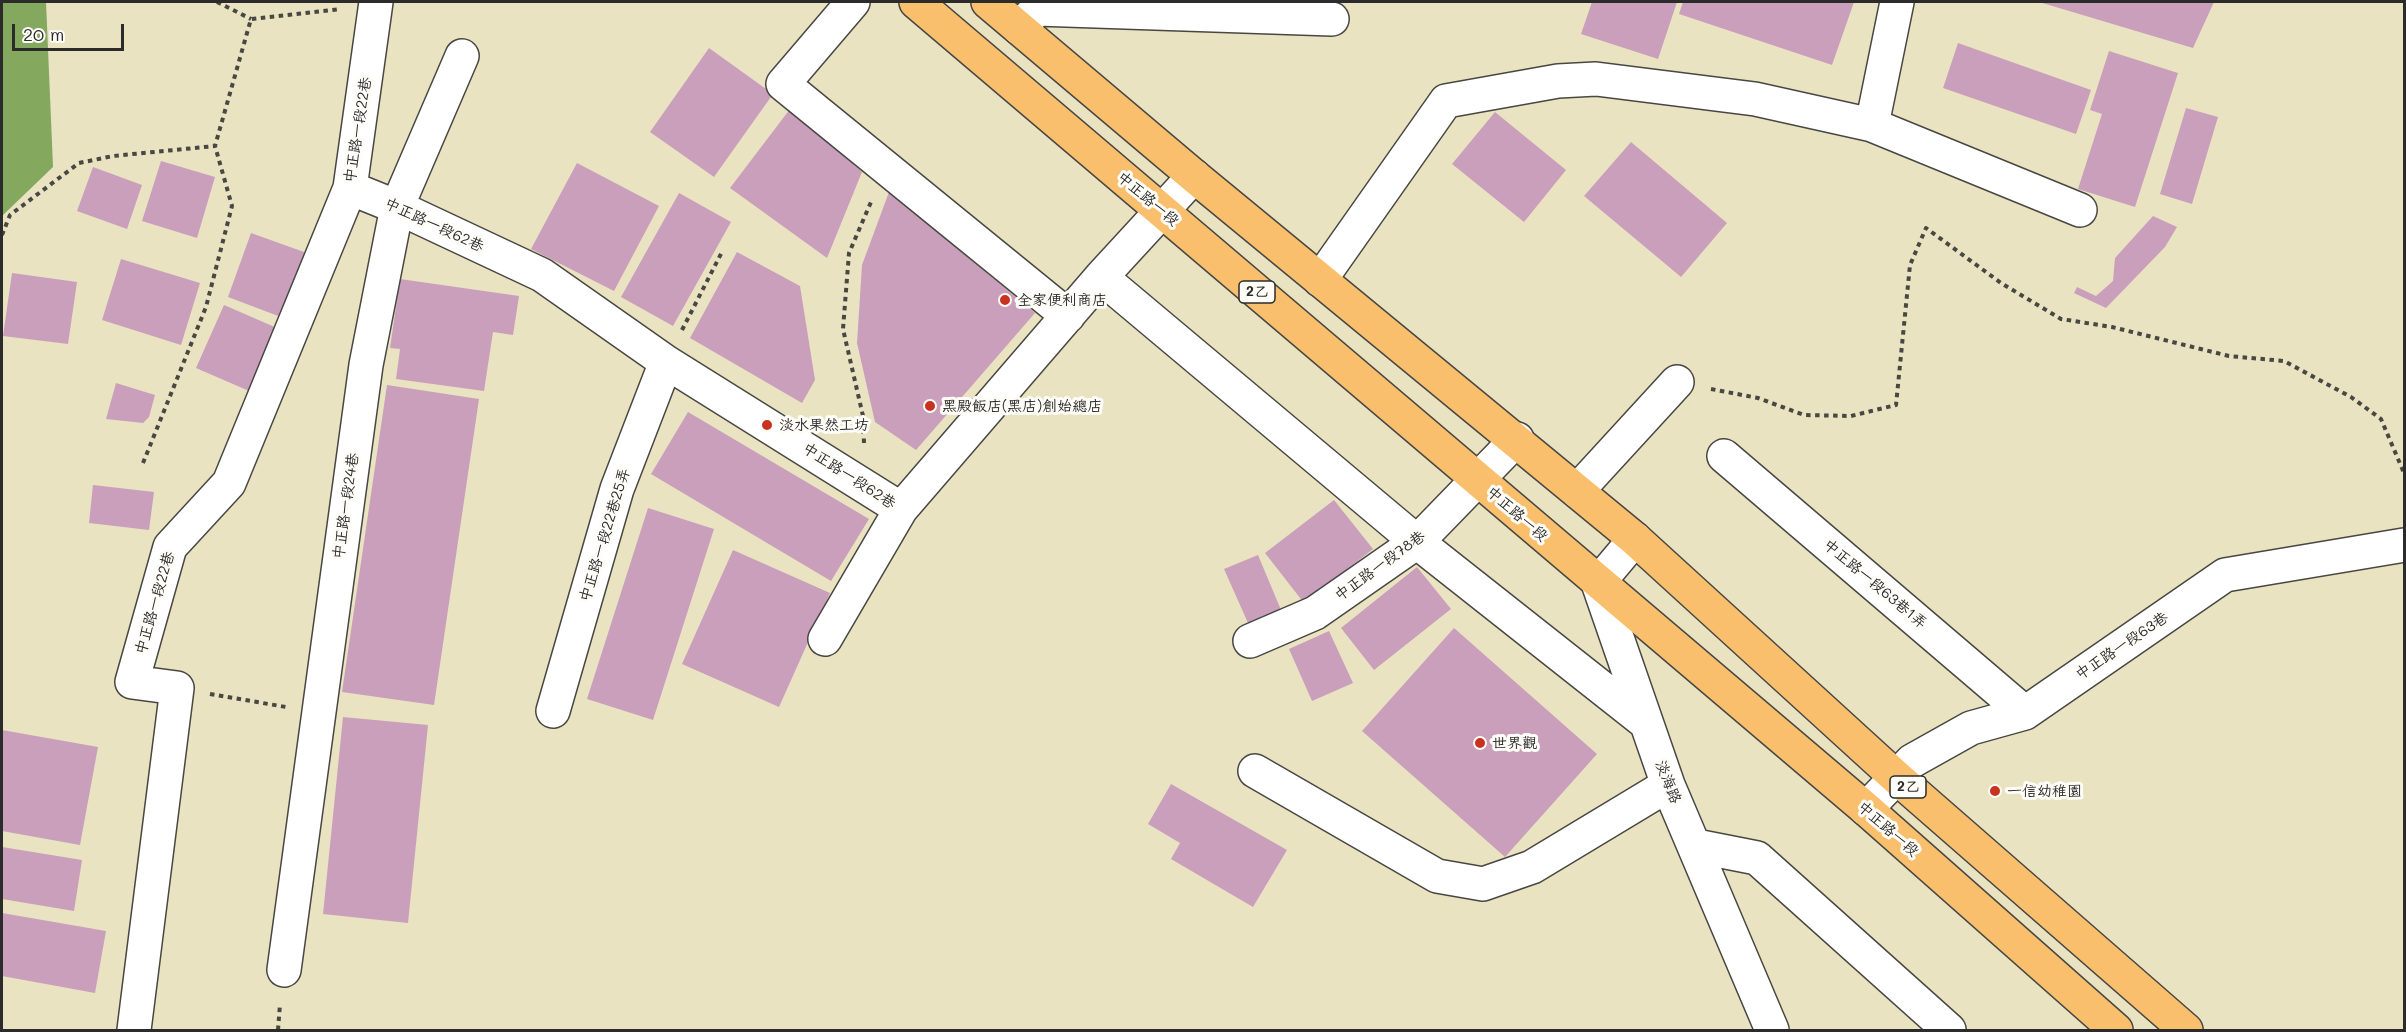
<!DOCTYPE html>
<meta charset="utf-8">
<style>
body{margin:0}
#map{position:relative;width:2406px;height:1032px;overflow:hidden;background:#e9e3c2;font-family:Mali,sans-serif}
canvas{display:block}
.frame{position:absolute;inset:0;border:3px solid #2b2b2b;pointer-events:none}
.scale{position:absolute;left:12px;top:24px;width:112px;height:27px;box-sizing:border-box;border:3px solid #2b2b2b;border-top:0;padding-left:8px;font-size:18px;line-height:21px;white-space:nowrap;color:#2b2b2b;-webkit-text-stroke:4px #fdfcf7;paint-order:stroke}
</style>
<div id="map">
<canvas width="2406" height="1032"></canvas>
<div class="frame"></div>
<div class="scale">20 m</div>
</div>
<script>
const context = document.querySelector('canvas').getContext('2d');
context.lineJoin = 'round';
function fillPath(path, color) { context.fillStyle = color; context.fill(path, 'evenodd'); }
function stroke(path, color, width, dash) { context.strokeStyle = color; context.lineWidth = width; context.lineCap = dash ? 'butt' : 'round'; context.setLineDash(dash || []); context.stroke(path); }
function write(font, color, halo, rows, align = 'center') {
  context.font = font + ' Mali,"LXGW WenKai TC",sans-serif'; context.lineWidth = 6; context.setLineDash([]); context.textBaseline = 'middle'; context.strokeStyle = halo; context.fillStyle = color; for (const [text, x, y, turn = 0] of rows) {
    context.save(); context.translate(x, y); context.rotate((+turn || 0) * Math.PI / 180); context.textAlign = isNaN(turn) ? turn : align; if (halo) context.strokeText(text, 0, 0); context.fillText(text, 0, 0); context.restore();
  }
}
fillPath(new Path2D(`
 M 2,2 L 46,2 L 53,167 L 2,216 Z`), '#83a85e');
fillPath(new Path2D(`
 M 1592,2 L 1677,2 L 1658,59 L 1581,34 Z
 M 1683,2 L 1854,2 L 1832,65 L 1679,14 Z
 M 2039,2 L 2214,2 L 2193,48 Z
 M 1958,43 L 2091,90 L 2076,134 L 1943,88 Z
 M 709,48 L 773,94 L 714,177 L 650,132 Z
 M 2109,51 L 2178,73 L 2135,207 L 2078,189 L 2102,114 L 2090,110 Z
 M 2186,108 L 2218,117 L 2192,204 L 2160,194 Z
 M 790,109 L 862,172 L 827,258 L 730,188 Z
 M 1495,112 L 1566,170 L 1524,222 L 1452,164 Z
 M 1631,142 L 1727,223 L 1681,277 L 1584,196 Z
 M 161,161 L 215,177 L 197,238 L 142,221 Z
 M 577,163 L 659,206 L 614,291 L 531,249 Z
 M 93,167 L 142,185 L 127,229 L 77,211 Z
 M 889,192 L 1035,313 L 916,450 L 875,422 L 857,343 L 862,265 Z
 M 679,193 L 731,222 L 673,326 L 621,297 Z
 M 2153,216 L 2177,227 L 2165,247 L 2106,308 L 2074,293 L 2077,287 L 2096,296 L 2113,281 L 2115,258 Z
 M 251,233 L 318,257 L 294,322 L 228,297 Z
 M 737,252 L 800,286 L 815,380 L 802,403 L 690,338 Z
 M 121,259 L 200,283 L 181,345 L 102,320 Z
 M 12,273 L 77,282 L 68,344 L 3,336 Z
 M 400,279 L 519,296 L 513,335 L 493,332 L 484,391 L 396,379 L 400,349 L 390,348 Z
 M 224,305 L 284,331 L 256,394 L 196,368 Z
 M 116,383 L 155,395 L 149,417 L 143,423 L 106,419 Z
 M 387,385 L 479,399 L 434,705 L 342,692 Z
 M 688,412 L 869,519 L 831,581 L 651,474 Z
 M 93,485 L 154,492 L 149,530 L 89,523 Z
 M 1334,500 L 1373,549 L 1304,603 L 1265,553 Z
 M 648,508 L 714,529 L 653,720 L 587,699 Z
 M 733,550 L 830,593 L 779,707 L 682,664 Z
 M 1258,555 L 1281,610 L 1248,623 L 1224,569 Z
 M 1417,567 L 1451,609 L 1374,670 L 1341,628 Z
 M 1454,628 L 1597,754 L 1505,857 L 1362,731 Z
 M 1329,631 L 1353,683 L 1312,701 L 1289,649 Z
 M 343,717 L 428,725 L 408,923 L 323,914 Z
 M 2,730 L 98,747 L 80,845 L 2,831 Z
 M 1171,784 L 1287,850 L 1253,907 L 1171,859 L 1180,843 L 1148,824 Z
 M 2,847 L 82,860 L 74,911 L 2,899 Z
 M 2,913 L 106,931 L 95,993 L 2,976 Z`), '#ca9fbc');
const minor = new Path2D(`
 M 853,2 L 783,84 L 1068,316
 M 1019,28 L 1037,9 L 1332,19
 M 1872,125 L 2080,210
 M 350,188 L 397,207 L 542,275 L 666,362 L 901,509 L 1101,277 L 1194,176
 M 1101,277 L 1417,542 L 1645,722
 M 1320,280 L 1446,101 L 1558,81 L 1596,79 L 1755,99 L 1872,125 L 1897,2
 M 1724,456 L 2025,713
 M 1577,491 L 1677,382
 M 1635,539 L 1598,583 L 1668,785 L 1772,1030
 M 825,639 L 901,509
 M 1250,641 L 1315,613 L 1417,542 L 1517,439
 M 553,711 L 617,489 L 666,362
 M 1255,771 L 1437,876 L 1483,884 L 1532,867 L 1668,785
 M 1866,809 L 1912,761 L 1971,728 L 2025,713 L 2225,575 L 2404,545
 M 1696,846 L 1757,858 L 1949,1030
 M 284,970 L 366,365 L 397,207 L 462,56
 M 134,1030 L 177,688 L 132,682 L 170,547 L 229,483 L 350,188 L 376,2`);
const major = new Path2D(`
 M 916,2 L 1866,809 L 2116,1030
 M 988,2 L 1194,176 L 1635,539 L 1896,777 L 2186,1030`);
stroke(minor, '#484742', 36);
stroke(major, '#484742', 36);
stroke(new Path2D(`
 M 217,2 L 251,19
 M 2,235 L 10,215 L 79,163 L 113,156 L 215,146 L 251,19 L 341,9
 M 682,330 L 723,250
 M 1711,389 L 1758,398 L 1804,415 L 1851,416 L 1896,405 L 1910,265 L 1926,228 L 2001,283 L 2061,319 L 2112,327 L 2229,356 L 2284,361 L 2351,397 L 2381,419 L 2404,473
 M 864,443 L 863,416 L 843,329 L 849,253 L 871,202
 M 143,463 L 206,307 L 232,206 L 215,146
 M 210,694 L 286,707
 M 278,1030 L 280,1004`), '#484742', 4, [4.5, 4.5]);
stroke(minor, '#fff', 33);
stroke(major, '#f9bf6d', 33);
for (const [x, y, r, color] of [
 [1005,300,6,"#c8321e"],
 [930,406,6,"#c8321e"],
 [767,425,6,"#c8321e"],
 [1480,743,6,"#c8321e"],
 [1995,791,6,"#c8321e"]
]) { const dot = new Path2D(); dot.arc(x, y, r, 0, 2 * Math.PI); context.fillStyle = color; context.fill(dot); stroke(dot, '#fdfcf7', 2); }
for (const [x, y, w] of [
 [1257,292,36],
 [1908,787,36]
]) { const box = new Path2D(); box.roundRect(x - w / 2, y - 11, w, 22, 4.5); context.fillStyle = '#fdfcf7'; context.fill(box); stroke(box, '#2b2b2b', 1.5); }
write('bold 14px', '#2b2b2b', null, [
 ["2乙",1257,292],
 ["2乙",1908,787]
]);
write('15px', '#2b2b2b', '#fdfcf7', [
 ["中正路一段22巷",358,130,-81],
 ["中正路一段",1148,199,40],
 ["中正路一段62巷",434,225,25],
 ["中正路一段62巷",849,476,33],
 ["中正路一段24巷",346,506,-82],
 ["中正路一段",1517,514,41],
 ["中正路一段22巷25弄",605,535,-73],
 ["中正路一段78巷",1380,566,-36],
 ["中正路一段63巷1弄",1875,584,40],
 ["中正路一段22巷",155,603,-74],
 ["中正路一段63巷",2122,646,-34],
 ["淡海路",1668,782,68],
 ["中正路一段",1888,829,41]
]);
write('15px', '#2b2b2b', '#fdfcf7', [
 ["全家便利商店",1017,300],
 ["黑殿飯店(黑店)創始總店",942,406],
 ["淡水果然工坊",779,425],
 ["世界觀",1492,743],
 ["一信幼稚園",2007,791]
], 'left');
</script>
